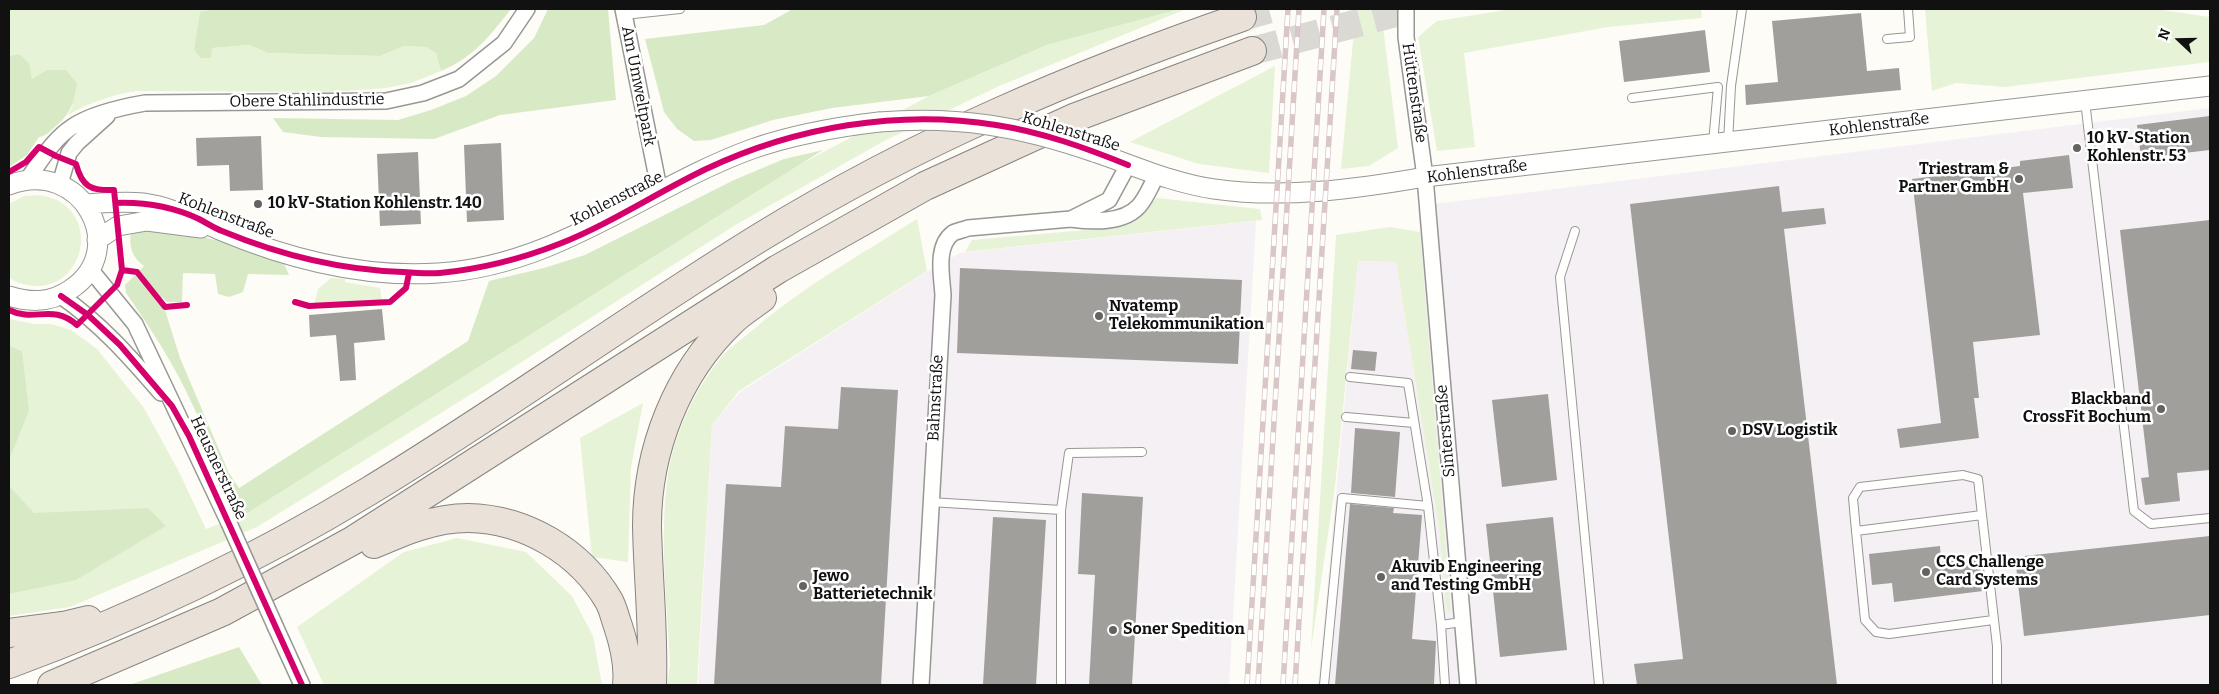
<!DOCTYPE html>
<meta charset="utf-8">
<style>
body{margin:0}
#map{position:relative;width:2219px;height:694px;overflow:hidden;background:#fdfcf7;font-family:Bitter,serif}
canvas{display:block}
.frame{position:absolute;inset:0;border:10px solid #111;pointer-events:none}
.north{position:absolute;left:2154px;top:15px;width:50px;height:50px;-webkit-text-stroke:4px #fff;paint-order:stroke;rotate:291deg;font-size:14px;font-weight:700;line-height:20px;text-align:center;color:#111}
.north::after{content:'';display:block;margin:auto;width:18px;height:22px;background:#111;clip-path:polygon(50% 0,100% 100%,50% 72%,0 100%)}
</style>
<div id="map">
<canvas width="2219" height="694"></canvas>
<div class="frame"></div>
<div class="north">N</div>
</div>
<script>
const context = document.querySelector('canvas').getContext('2d');
context.lineJoin = 'round';
function fillPath(path, color) { context.fillStyle = color; context.fill(path, 'evenodd'); }
function stroke(path, color, width, dash) { context.strokeStyle = color; context.lineWidth = width; context.lineCap = dash ? 'butt' : 'round'; context.setLineDash(dash || []); context.stroke(path); }
function write(font, color, halo, rows, align = 'center') {
  context.font = font + ' Bitter,serif'; context.lineWidth = 5; context.setLineDash([]); context.textBaseline = 'middle'; context.strokeStyle = halo; context.fillStyle = color; for (const [text, x, y, turn = 0] of rows) {
    context.save(); context.translate(x, y); context.rotate((+turn || 0) * Math.PI / 180); context.textAlign = isNaN(turn) ? turn : align; if (halo) context.strokeText(text, 0, 0); context.fillText(text, 0, 0); context.restore();
  }
}
fillPath(new Path2D(`
 M 2210,108 L 2210,685 L 1318,685 L 1358,261 L 1396,262 L 1439,528 L 1446,608 L 1418,206 Z
 M 1256,221 L 1229,685 L 698,685 L 712,425 L 740,392 L 931,269 L 960,253 Z`), '#f5f0f3');
fillPath(new Path2D(`
 M 9,9 L 217,9 L 212,48 L 249,45 L 268,53 L 380,56 L 404,46 L 426,47 L 436,53 L 441,71 L 411,83 L 386,88 L 331,92 L 136,91 C 112,95 90,102 68,115 L 73,105 L 32,79 L 19,54 L 9,56 Z
 M 1180,9 L 1186,9 L 997,87 L 886,140 L 737,224 L 478,390 L 257,527 L 70,607 L 9,616 L 9,319 L 35,324 L 51,324 L 71,330 L 97,349 L 144,408 L 178,470 L 206,529 L 246,514 L 801,164 L 929,96 L 1047,45 Z
 M 1356,9 L 1385,9 L 1383,26 L 1398,148 L 1369,166 L 1341,169 Z
 M 1512,9 L 1701,9 L 1702,18 L 1608,27 L 1464,53 L 1475,147 L 1437,151 L 1418,37 L 1437,21 Z
 M 1925,9 L 2156,9 L 2210,17 L 2210,62 L 2005,87 L 1956,83 L 1932,91 Z
 M 1275,66 L 1269,173 L 1199,164 L 1130,142 Z
 M 39,195 C 49,197 59,199 67,207 C 97,235 76,289 34,286 C 25,285 15,283 9,277 L 9,204 L 24,196 Z
 M 1157,198 L 1260,209 L 1262,220 L 965,252 L 972,240 L 1120,227 Z
 M 917,219 L 927,271 L 739,391 L 712,425 L 697,685 L 667,685 L 670,664 C 667,601 659,537 668,475 C 674,433 697,385 725,353 C 734,344 745,337 754,329 C 804,286 862,254 917,219 Z
 M 1390,227 L 1420,232 L 1451,614 L 1446,608 L 1439,528 L 1396,262 L 1358,261 L 1335,487 L 1311,649 L 1336,235 Z
 M 331,278 L 345,279 L 345,282 L 380,288 L 382,301 L 314,305 L 318,289 Z
 M 643,403 L 631,467 L 628,562 L 592,557 L 580,438 Z
 M 457,538 L 526,552 L 572,596 L 593,636 L 602,685 L 324,685 L 297,627 L 404,552 Z`), '#e7f3d7');
fillPath(new Path2D(`
 M 217,9 L 511,9 C 490,36 474,57 441,71 L 436,53 L 426,47 L 404,46 L 380,56 L 268,53 L 249,45 L 212,48 L 211,58 L 201,58 L 194,50 L 200,12 Z
 M 548,9 L 608,9 L 616,100 L 500,115 L 434,139 L 321,137 L 283,132 L 273,118 L 398,120 L 431,110 L 466,96 L 496,76 L 534,38 Z
 M 793,9 L 1180,9 L 1047,45 L 929,96 L 832,108 L 773,120 L 711,140 L 694,141 L 677,129 L 664,112 L 645,39 L 764,25 Z
 M 19,54 L 29,63 L 32,79 L 47,70 L 66,70 L 77,83 C 73,104 72,112 56,126 C 50,131 47,136 39,137 L 27,155 L 9,167 L 9,56 Z
 M 823,150 L 246,514 C 222,476 206,432 186,391 C 169,356 148,325 126,293 L 125,285 L 144,266 C 131,256 129,246 131,231 C 187,226 230,245 283,261 L 289,275 L 248,274 L 243,292 L 229,297 L 218,294 L 215,274 L 183,273 L 182,302 L 167,302 L 162,297 L 157,301 L 165,310 L 180,358 L 229,473 L 239,488 L 468,341 L 489,281 L 544,268 L 585,255 L 734,180 L 784,159 Z
 M 9,346 L 22,351 L 29,411 L 9,460 Z
 M 9,486 L 34,513 L 148,508 L 166,526 L 76,580 L 9,594 Z
 M 239,647 L 262,685 L 129,685 Z`), '#d8eac5');
fillPath(new Path2D(`
 M 1861,13 L 1867,71 L 1899,68 L 1901,90 L 1746,105 L 1745,85 L 1778,82 L 1772,21 Z
 M 1705,30 L 1710,72 L 1624,82 L 1619,41 Z
 M 2210,116 L 2210,150 L 2141,158 L 2137,125 Z
 M 261,136 L 263,190 L 230,191 L 229,165 L 197,166 L 196,138 Z
 M 501,143 L 504,220 L 467,222 L 464,145 Z
 M 418,152 L 421,224 L 380,226 L 377,154 Z
 M 2069,155 L 2073,188 L 2023,193 L 2040,335 L 1973,342 L 1979,398 L 1974,398 L 1979,438 L 1900,448 L 1897,429 L 1941,423 L 1912,179 L 2020,166 L 2020,161 Z
 M 1779,186 L 1782,212 L 1824,208 L 1826,224 L 1784,229 L 1837,685 L 1637,685 L 1634,664 L 1683,659 L 1630,204 Z
 M 2210,220 L 2210,470 L 2177,473 L 2180,501 L 2145,505 L 2141,478 L 2149,477 L 2120,230 Z
 M 960,268 L 1242,280 L 1238,364 L 957,353 Z
 M 382,309 L 385,340 L 354,343 L 356,380 L 340,381 L 336,335 L 310,337 L 309,315 Z
 M 1353,350 L 1377,352 L 1375,371 L 1351,369 Z
 M 841,387 L 898,390 L 881,685 L 714,685 L 726,484 L 781,487 L 785,426 L 838,429 Z
 M 1548,394 L 1557,480 L 1502,487 L 1492,400 Z
 M 1355,428 L 1400,432 L 1395,497 L 1351,493 Z
 M 1082,493 L 1143,497 L 1132,685 L 1089,685 L 1095,575 L 1078,574 Z
 M 1350,504 L 1394,508 L 1393,513 L 1422,515 L 1412,639 L 1436,641 L 1434,685 L 1335,685 Z
 M 993,517 L 1046,520 L 1036,685 L 983,685 Z
 M 1553,517 L 1567,650 L 1500,657 L 1486,524 Z
 M 2210,536 L 2210,615 L 2024,636 L 2015,557 Z
 M 1940,546 L 1941,562 L 1979,558 L 1983,591 L 1894,602 L 1892,583 L 1872,585 L 1869,554 Z`), '#a19f9c');
stroke(new Path2D(`
 M 1242,17 L 1271,9
 M 1252,51 L 1411,9`), '#dad9d4', 28, [28, 14]);
const service = new Path2D(`
 M 624,15 L 680,9
 M 1887,39 L 1910,37 L 1908,9
 M 1632,98 L 1718,87 L 1713,143
 M 2085,101 L 2134,511 L 2151,524 L 2210,518
 M 1728,142 L 1731,86 L 1742,9
 M 1575,231 L 1560,277 L 1599,685
 M 1350,377 L 1408,383 L 1428,506 L 1441,625 L 1462,622
 M 1346,417 L 1414,423
 M 930,502 L 1061,510 L 1061,685
 M 1061,510 L 1069,453 L 1142,452
 M 1856,531 L 1853,498 L 1860,487 L 1963,475 L 1978,479 L 1982,515
 M 1993,620 L 1889,634 L 1876,632 L 1865,620 L 1856,531 L 1982,515 L 1997,646 L 1997,685
 M 1441,625 L 1445,685
 M 1324,685 L 1342,498 L 1428,506`);
const minor = new Path2D(`
 M 623,9 L 660,193
 M 1406,9 L 1406,37 L 1425,177 L 1468,685
 M 1128,165 L 1109,200 L 1071,219 C 1092,222 1124,223 1139,206 C 1147,197 1151,185 1157,175
 M 27,180 C 40,162 53,139 72,127 C 91,114 122,107 145,103 L 386,101 L 423,93 L 459,79 L 504,43 L 527,9
 M 60,184 L 69,153 L 77,143 L 107,116
 M 90,269 L 135,324 L 229,523
 M 61,296 C 100,323 130,357 161,393
 M 276,628 L 302,685
 M 921,685 L 943,295 C 942,277 935,246 953,233 C 957,231 963,230 968,228 L 1071,219`);
const tertiary = new Path2D(`
 M 1094,152 C 1133,165 1172,183 1214,189 C 1283,199 1357,189 1425,177 L 2210,86
 M 9,185 C 81,157 131,249 71,289 C 51,303 31,303 9,296
 M 85,204 C 104,203 124,201 143,203 C 172,207 196,220 222,231 C 289,259 365,278 438,273 C 557,266 645,188 752,149 C 792,135 836,127 879,122
 M 97,240 L 118,226 L 147,221 L 201,228`);
const motorway = new Path2D(`
 M 374,544 C 404,531 434,518 468,518 C 525,519 580,551 609,601 C 613,608 615,618 618,626 C 624,644 629,666 627,685
 M 9,633 L 63,626 L 88,620
 M 9,664 C 134,618 255,560 369,491 C 503,410 630,317 764,235 C 916,142 1074,75 1242,17
 M 52,685 L 222,612 L 352,541 L 778,269 L 925,186 L 1076,117 L 1252,51
 M 652,685 C 654,632 648,579 647,526 C 647,450 677,373 732,321 C 741,312 753,305 762,298`);
stroke(service, '#979795', 10);
stroke(minor, '#979795', 18);
stroke(tertiary, '#979795', 21);
stroke(motorway, '#858482', 30);
stroke(service, '#fffffe', 8);
stroke(minor, '#fffffe', 15);
stroke(tertiary, '#fffffe', 19);
stroke(motorway, '#eae1d8', 28);
const rail = new Path2D(`
 M 1247,685 L 1288,9
 M 1258,685 L 1299,9
 M 1283,685 L 1324,9
 M 1295,685 L 1337,9`);
stroke(rail, '#d9c6c7', 5.5);
stroke(rail, '#fff', 4, [11]);
const minorBridge = new Path2D(`
 M 229,523 L 276,628`);
const tertiaryBridge = new Path2D(`
 M 879,122 C 959,116 1019,126 1094,152`);
stroke(minorBridge, '#979795', 18, []);
stroke(tertiaryBridge, '#979795', 21, []);
stroke(minorBridge, '#fffffe', 15);
stroke(tertiaryBridge, '#fffffe', 19);
stroke(new Path2D(`
 M 9,172 L 26,162 L 39,147 L 56,156 L 76,164 C 82,187 91,191 114,190 L 122,270 L 117,285 L 77,325 C 52,303 35,323 9,310
 M 116,203 C 144,202 173,207 199,219 C 207,223 214,228 222,231 C 280,255 340,270 403,272 C 415,273 428,274 440,273 C 480,269 521,259 559,244 C 610,224 656,193 706,169 C 795,127 898,109 996,125 C 1042,132 1086,148 1128,165
 M 122,270 L 137,272 L 165,307 L 187,305
 M 61,296 L 88,315 L 120,345 L 172,406 L 189,436 L 302,685
 M 295,302 L 309,306 L 390,302 L 406,288 L 409,273`), '#d6006c', 6);
for (const [x, y, r, color] of [
 [2077,148,5,"#646362"],
 [2019,179,5,"#646362"],
 [258,204,5,"#646362"],
 [1099,316,5,"#646362"],
 [2161,409,5,"#646362"],
 [1732,431,5,"#646362"],
 [1926,572,5,"#646362"],
 [1381,577,5,"#646362"],
 [803,586,5,"#646362"],
 [1113,630,5,"#646362"]
]) { const dot = new Path2D(); dot.arc(x, y, r, 0, 2 * Math.PI); context.fillStyle = color; context.fill(dot); stroke(dot, '#fff', 2); }
write('16px', '#111', '#fff', [
 ["Am Umweltpark",638,86,79],
 ["Hüttenstraße",1414,93,82],
 ["Obere Stahlindustrie",307,101,-1],
 ["Kohlenstraße",1879,125,-7],
 ["Kohlenstraße",1071,132,17],
 ["Kohlenstraße",1477,172,-7],
 ["Kohlenstraße",617,199,-27],
 ["Kohlenstraße",226,216,21],
 ["Bahnstraße",936,398,-87],
 ["Sinterstraße",1446,431,-95],
 ["Heusnerstraße",218,468,65]
]);
write('bold 16px', '#111', '#fff', [
 ["10 kV-Station",2087,139],
 ["Kohlenstr. 53",2087,157],
 ["Triestram &",2009,170,"right"],
 ["Partner GmbH",2009,188,"right"],
 ["10 kV-Station Kohlenstr. 140",268,204],
 ["Nvatemp",1109,307],
 ["Telekommunikation",1109,325],
 ["Blackband",2151,400,"right"],
 ["CrossFit Bochum",2151,418,"right"],
 ["DSV Logistik",1742,431],
 ["CCS Challenge",1936,563],
 ["Card Systems",1936,581],
 ["Akuvib Engineering",1391,568],
 ["and Testing GmbH",1391,586],
 ["Jewo",813,577],
 ["Batterietechnik",813,595],
 ["Soner Spedition",1123,630]
], 'left');
</script>
